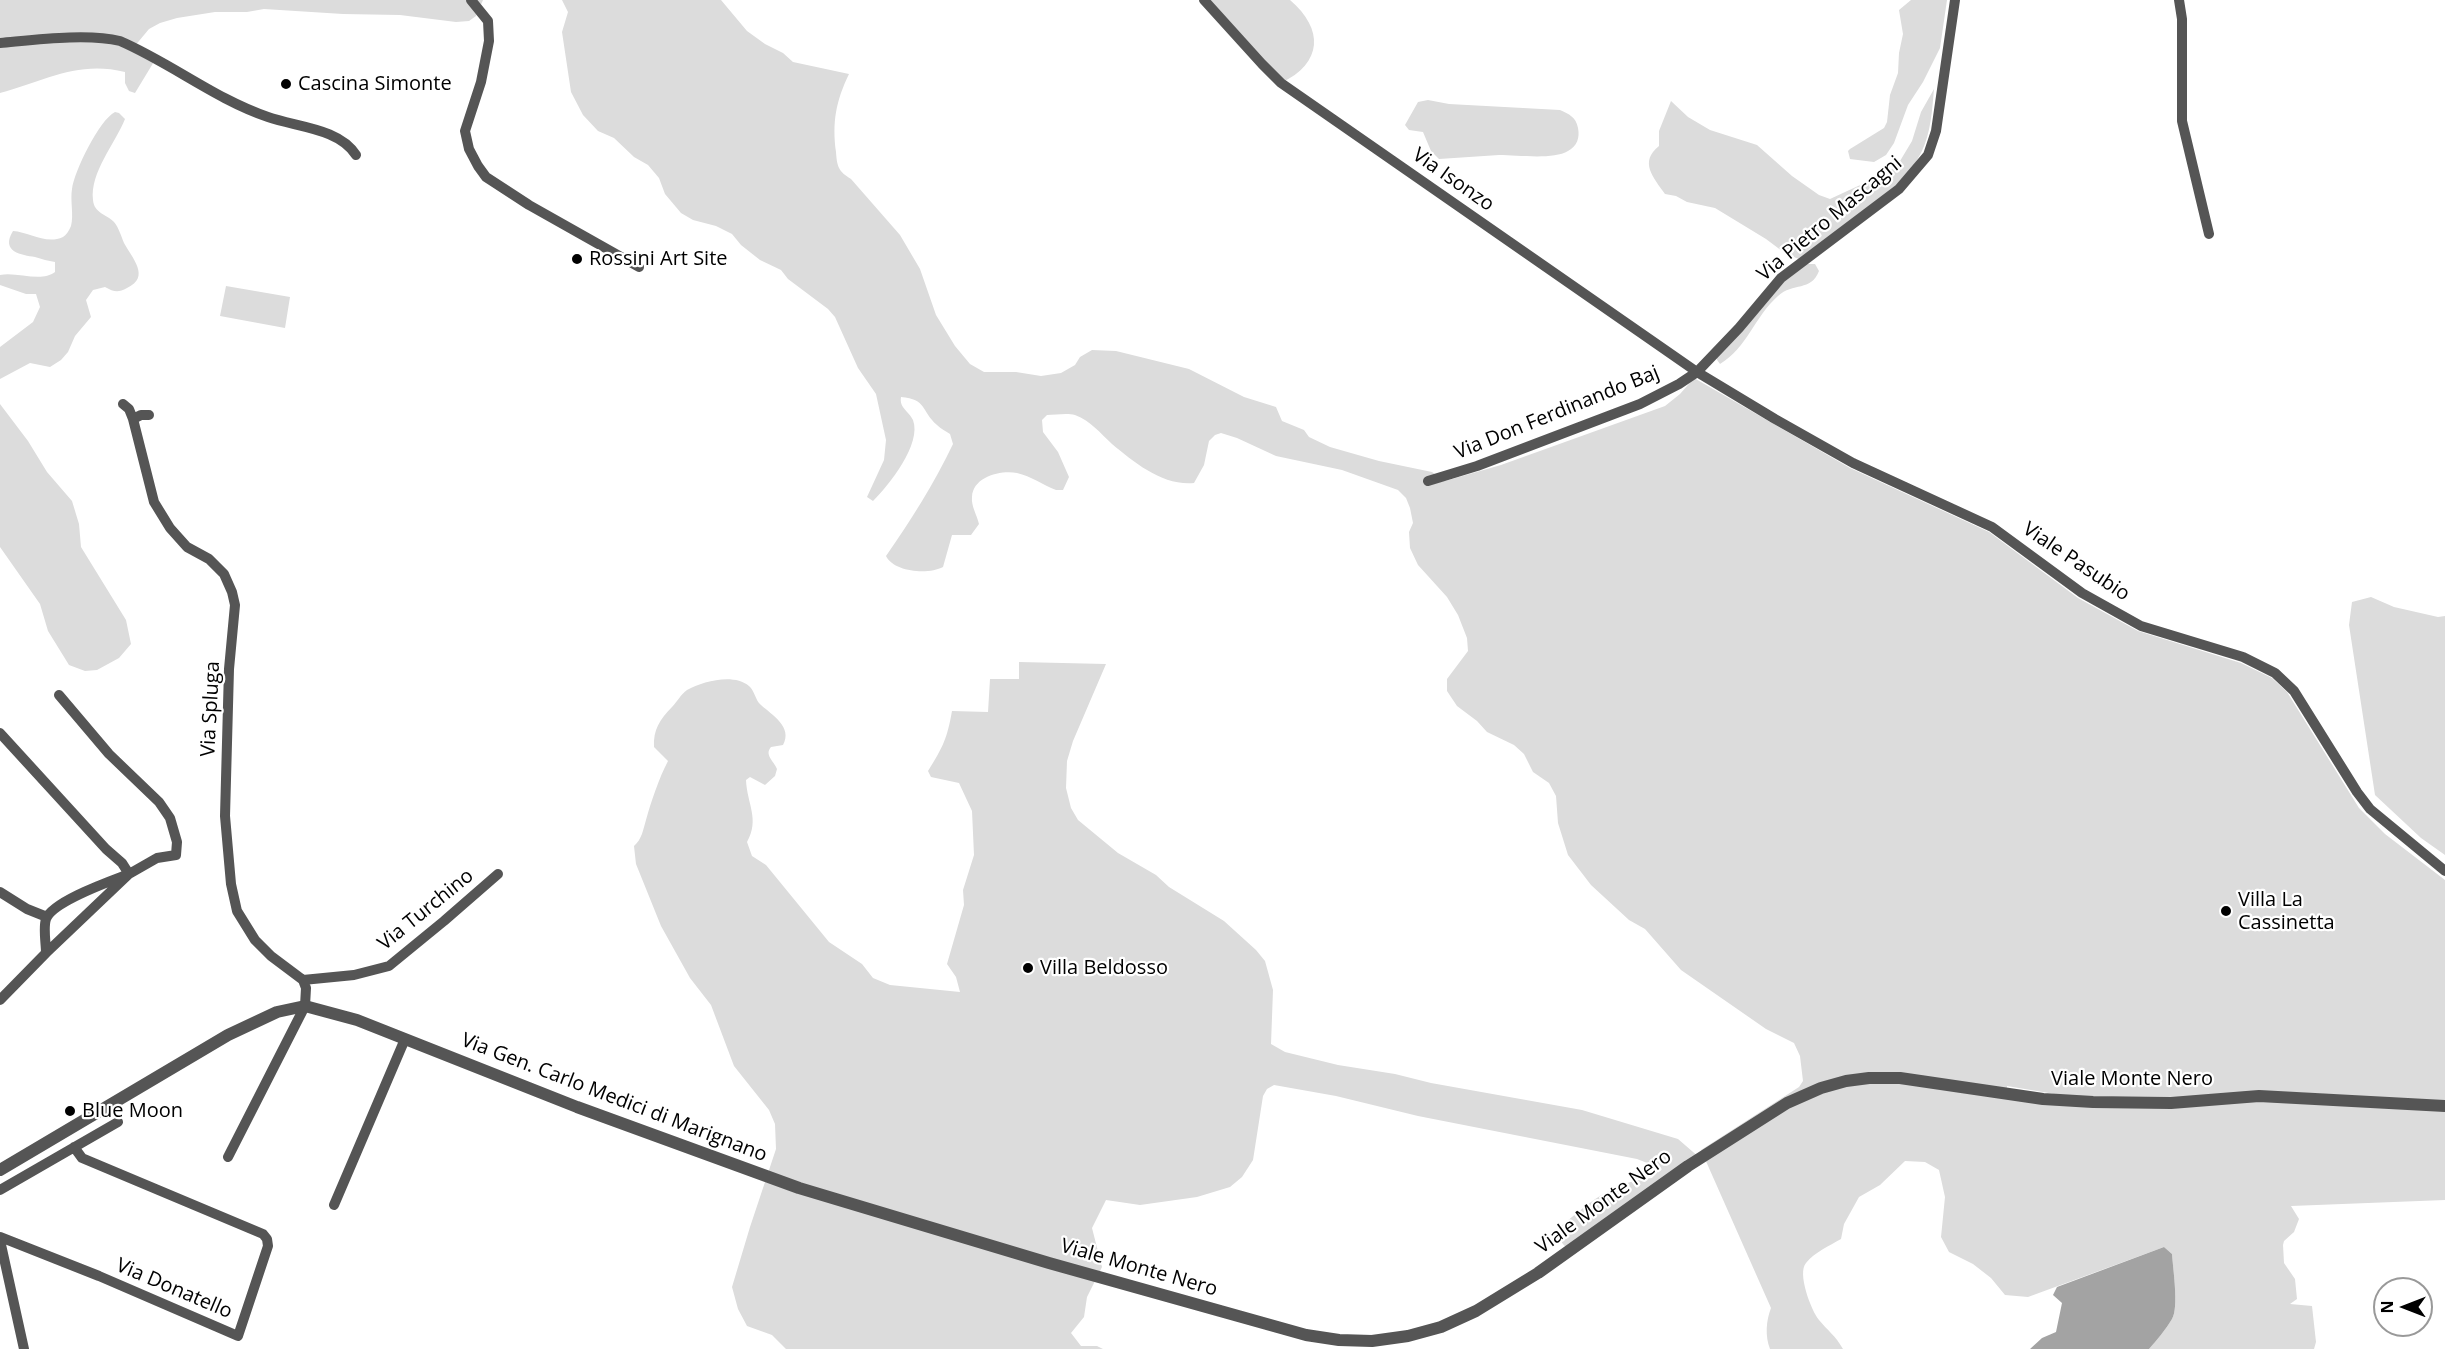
<!DOCTYPE html>
<style>
body{margin:0}
#map{position:relative;width:2445px;height:1349px;overflow:hidden;background:#fff;font-family:"Open Sans",sans-serif}
canvas{display:block}
.north{position:absolute;left:2373px;top:1277px;width:60px;height:60px;box-sizing:border-box;background:#fff;border:2px solid #999;border-radius:50%;rotate:270deg;font-size:16px;font-weight:700;line-height:24px;text-align:center;color:#000}
.north::after{content:'';display:block;margin:auto;width:21px;height:27px;background:#000;clip-path:polygon(50% 0,100% 100%,50% 72%,0 100%)}
</style>
<div id="map">
<canvas width="2445" height="1349"></canvas>
<div class="north">N</div>
</div>
<script>
const context = document.querySelector('canvas').getContext('2d');
context.lineJoin = 'round';
function fillPath(path, color) { context.fillStyle = color; context.fill(path, 'evenodd'); }
function stroke(path, color, width, dash) { context.strokeStyle = color; context.lineWidth = width; context.lineCap = dash ? 'butt' : 'round'; context.setLineDash(dash || []); context.stroke(path); }
function write(font, color, halo, rows, align = 'center') {
  context.font = font + ' "Open Sans",sans-serif'; context.lineWidth = 4.5; context.setLineDash([]); context.textBaseline = 'middle'; context.strokeStyle = halo; context.fillStyle = color; for (const [text, x, y, turn = 0] of rows) {
    context.save(); context.translate(x, y); context.rotate((+turn || 0) * Math.PI / 180); context.textAlign = isNaN(turn) ? turn : align; if (halo) context.strokeText(text, 0, 0); context.fillText(text, 0, 0); context.restore();
  }
}
fillPath(new Path2D(`
 M 0,0 L 483,0 L 476,16 L 469,21 L 456,22 L 400,15 L 343,14 L 264,9 L 247,12 L 215,12 L 177,18 L 160,23 L 149,29 L 134,47 L 155,60 L 135,93 L 129,91 L 125,83 L 125,72 C 78,60 44,81 0,93 Z
 M 562,0 L 721,0 L 747,31 L 765,44 L 783,53 L 793,62 L 849,74 C 836,101 832,122 836,152 C 837,166 838,171 851,179 L 900,235 L 920,269 L 936,315 L 955,346 L 970,364 L 984,372 L 1016,372 L 1041,376 L 1061,373 L 1075,365 L 1080,357 L 1092,350 L 1116,351 L 1189,369 L 1244,397 L 1276,407 L 1282,421 L 1304,430 L 1309,437 L 1330,447 L 1379,461 L 1432,472 L 1445,481 L 1501,465 L 1665,406 L 1680,394 L 1694,378 L 1850,468 L 1989,532 L 2078,598 L 2138,631 L 2241,663 L 2272,678 L 2287,692 L 2359,808 L 2385,834 L 2445,880 L 2445,1101 L 2289,1092 L 2216,1094 L 2180,1097 L 2067,1096 L 2007,1086 L 2007,1092 L 2043,1099 L 2093,1102 L 2171,1103 L 2259,1096 L 2445,1106 L 2445,1200 L 2291,1206 L 2299,1219 L 2294,1232 L 2284,1241 L 2283,1245 L 2284,1263 L 2295,1279 L 2297,1299 L 2290,1304 L 2312,1306 L 2316,1342 L 2314,1349 L 2149,1349 C 2157,1340 2166,1329 2172,1319 C 2179,1308 2173,1269 2172,1254 L 2164,1247 L 2028,1297 L 2005,1295 L 1991,1278 L 1973,1264 L 1949,1252 L 1941,1237 L 1945,1197 L 1939,1170 L 1925,1162 L 1905,1161 L 1880,1185 L 1859,1197 L 1844,1224 L 1841,1239 C 1829,1246 1815,1252 1806,1263 C 1797,1273 1811,1310 1819,1320 C 1828,1331 1835,1335 1843,1349 L 1770,1349 C 1765,1336 1766,1321 1771,1308 L 1701,1150 L 1799,1087 L 1803,1081 L 1800,1056 L 1794,1043 L 1766,1029 L 1681,970 L 1645,929 L 1629,920 L 1591,885 L 1568,855 L 1558,823 L 1556,796 L 1549,783 L 1533,772 L 1524,754 L 1514,745 L 1487,732 L 1477,721 L 1457,706 L 1447,691 L 1447,679 L 1468,651 L 1467,638 L 1458,615 L 1447,597 L 1418,565 L 1410,548 L 1409,532 L 1413,523 L 1410,508 L 1406,498 L 1398,490 L 1342,470 L 1276,456 L 1237,438 L 1221,433 L 1215,435 L 1209,441 L 1204,465 L 1194,483 C 1163,486 1135,463 1112,444 C 1100,433 1091,421 1075,415 C 1067,413 1055,415 1047,415 L 1042,420 L 1043,432 L 1058,452 L 1069,477 L 1063,490 L 1056,490 C 1043,485 1031,476 1017,473 C 1000,470 973,477 972,497 C 971,506 977,515 979,524 L 971,535 L 952,535 L 943,567 C 928,575 894,572 886,556 C 911,520 934,484 953,444 L 950,434 C 946,431 941,429 937,425 C 921,411 927,399 901,397 C 899,408 909,411 913,420 C 922,444 889,485 873,501 L 867,497 L 884,460 L 886,440 L 876,394 L 858,368 L 835,317 L 828,309 L 788,279 L 781,270 L 760,260 L 741,245 L 732,234 L 716,226 L 693,220 L 681,213 L 665,194 L 659,178 L 648,165 L 634,157 L 614,138 L 598,131 L 583,115 L 571,92 L 562,32 L 568,12 Z
 M 1204,0 L 1290,0 C 1324,29 1323,63 1281,83 Z
 M 1911,0 L 1947,0 L 1940,48 L 1923,82 L 1908,105 L 1894,143 L 1886,155 L 1874,162 L 1850,159 L 1848,151 L 1850,149 L 1884,128 L 1887,122 L 1890,95 L 1898,73 L 1899,53 L 1903,34 L 1899,10 Z
 M 1934,89 C 1932,111 1931,133 1921,153 C 1899,196 1838,230 1799,259 L 1786,254 L 1766,239 L 1715,208 L 1687,202 L 1676,196 L 1665,194 C 1653,177 1639,162 1659,146 L 1659,131 L 1671,101 L 1688,117 L 1710,130 L 1757,145 L 1792,176 L 1819,195 L 1830,199 L 1884,174 L 1897,166 L 1912,141 L 1921,112 Z
 M 1428,100 L 1449,104 L 1560,110 C 1569,114 1576,117 1578,128 C 1580,138 1577,146 1568,151 C 1553,160 1518,155 1499,155 C 1479,156 1459,158 1439,159 L 1431,151 L 1423,132 L 1409,130 L 1405,125 L 1418,102 Z
 M 115,112 L 119,113 L 125,119 C 115,144 90,172 93,200 C 94,213 106,214 114,222 C 119,228 121,236 124,243 C 132,258 151,277 127,288 C 118,293 114,292 105,287 L 93,290 L 86,300 L 91,317 L 75,336 L 68,352 L 61,360 L 50,367 L 30,363 L 0,379 L 0,347 L 33,322 L 40,307 L 36,294 L 26,294 L 0,285 L 0,275 C 16,271 41,283 55,272 L 55,262 C 48,261 42,259 35,257 C 22,255 0,252 13,231 C 29,232 46,245 63,237 C 66,235 69,231 71,226 C 74,215 70,201 72,189 C 74,172 99,120 115,112 Z
 M 1803,264 L 1815,264 L 1819,271 C 1811,292 1793,282 1778,296 C 1755,316 1747,348 1720,364 L 1715,357 L 1781,281 Z
 M 226,286 L 290,297 L 285,328 L 220,316 Z
 M 0,404 L 28,441 L 47,472 L 72,501 L 79,524 L 81,547 L 126,620 L 131,644 L 119,658 L 97,670 L 85,671 L 69,665 L 48,631 L 40,604 L 0,547 Z
 M 2371,597 L 2394,607 L 2438,617 L 2445,616 L 2445,855 L 2421,838 L 2375,795 L 2349,625 L 2352,602 Z
 M 1019,662 L 1106,664 L 1073,741 L 1067,761 L 1066,788 L 1071,808 L 1078,820 L 1118,853 L 1156,875 L 1169,887 L 1224,921 L 1256,950 L 1265,961 L 1273,990 L 1271,1044 L 1285,1052 L 1338,1065 L 1395,1074 L 1431,1083 L 1582,1110 L 1678,1139 L 1700,1158 L 1571,1251 C 1563,1246 1558,1239 1558,1229 C 1587,1204 1613,1181 1652,1178 L 1657,1172 L 1655,1166 L 1637,1159 L 1418,1116 L 1336,1096 L 1274,1085 L 1267,1089 L 1263,1096 L 1253,1160 L 1242,1177 L 1230,1187 L 1197,1197 L 1140,1205 L 1106,1200 L 1092,1228 L 1102,1267 L 1087,1297 L 1084,1317 L 1071,1333 L 1081,1346 L 1097,1346 L 1103,1349 L 786,1349 L 772,1335 L 747,1326 L 738,1309 L 732,1287 L 750,1227 L 776,1149 L 775,1124 L 769,1110 L 734,1066 L 711,1005 L 690,978 L 661,926 L 636,864 L 634,846 C 642,839 643,830 646,820 C 651,802 659,778 668,761 L 654,747 C 653,730 660,719 672,707 C 677,702 681,694 687,690 C 703,681 734,673 749,686 C 755,691 755,700 761,705 C 772,715 793,727 783,745 L 771,747 C 764,755 774,761 777,769 L 775,776 L 765,785 L 750,777 L 746,780 C 747,804 760,819 747,842 L 752,856 L 766,865 L 829,942 L 862,964 L 873,978 L 890,985 L 960,992 L 956,977 L 947,964 L 964,905 L 963,890 L 974,855 L 972,811 L 959,783 L 931,777 L 928,771 C 943,747 947,739 952,711 L 988,712 L 990,679 L 1019,679 Z`), '#dcdcdc');
fillPath(new Path2D(`
 M 2164,1247 L 2172,1254 C 2173,1269 2179,1308 2172,1319 C 2166,1329 2157,1340 2149,1349 L 2030,1349 L 2042,1338 L 2056,1332 L 2062,1303 L 2053,1295 L 2057,1287 Z`), '#a3a3a3');
stroke(new Path2D(`
 M 471,0 L 488,21 L 489,41 L 481,82 L 465,131 L 469,149 L 478,166 L 486,177 L 529,205 L 639,267
 M 1204,0 L 1262,64 L 1281,83 L 1697,372 L 1775,419 L 1853,463 L 1992,527 L 2082,593 L 2141,626 L 2243,657 L 2275,673 L 2294,691 L 2357,792 L 2370,809 L 2445,871
 M 2179,0 L 2182,19 L 2182,121 L 2209,234
 M 0,43 C 34,40 87,33 120,41 C 171,63 215,99 268,117 C 296,127 339,128 356,155
 M 123,404 L 129,409 L 133,419
 M 149,415 L 141,415 L 133,419 L 154,502 L 170,528 L 187,547 L 209,559 L 224,574 L 232,592 L 235,605 L 229,669 L 225,816 L 231,884 L 237,911 L 255,940 L 271,956 L 303,980 L 306,988 L 305,1006 L 228,1157
 M 1428,481 L 1477,466 L 1640,404 L 1679,384 L 1697,372 L 1739,328 L 1781,278 L 1899,189 L 1928,155 L 1936,131 L 1955,0
 M 0,733 L 106,849 L 122,863 L 129,874 C 111,881 53,901 46,919 C 43,928 46,943 46,953 L 0,1000
 M 0,892 L 27,909 L 47,917
 M 46,953 L 129,874 L 157,858 L 176,855 L 177,842 L 170,818 L 159,802 L 109,754 L 59,695
 M 303,980 L 354,975 L 389,966 L 444,921 L 498,874
 M 0,1190 L 118,1122
 M 334,1205 L 405,1039
 M 0,1237 L 99,1276 L 238,1336 L 268,1246 L 267,1239 L 263,1234 L 82,1158 L 74,1147
 M 0,1240 L 24,1349`), '#555', 10);
stroke(new Path2D(`
 M 0,1170 L 228,1035 L 277,1012 L 305,1006 L 357,1020 L 577,1107 L 799,1188 L 1049,1263 L 1306,1335 L 1339,1340 L 1372,1341 L 1408,1336 L 1441,1327 L 1476,1311 L 1538,1273 L 1688,1166 L 1787,1103 L 1821,1088 L 1846,1081 L 1869,1078 L 1900,1078 L 2043,1099 L 2093,1102 L 2171,1103 L 2259,1096 L 2445,1106`), '#555', 12);
for (const [x, y, r, color] of [
 [286,84,6,"#000"],
 [577,259,6,"#000"],
 [2226,911,6,"#000"],
 [1028,968,6,"#000"],
 [70,1111,6,"#000"]
]) { const dot = new Path2D(); dot.arc(x, y, r, 0, 2 * Math.PI); context.fillStyle = color; context.fill(dot); stroke(dot, '#fff', 2); }
write('20px', '#000', '#fff', [
 ["Cascina Simonte",298,84],
 ["Rossini Art Site",589,259],
 ["Villa La",2238,900],
 ["Cassinetta",2238,923],
 ["Villa Beldosso",1040,968],
 ["Blue Moon",82,1111]
], 'left');
write('20px', '#000', '#fff', [
 ["Via Isonzo",1453,180,35],
 ["Via Pietro Mascagni",1830,219,-40],
 ["Via Don Ferdinando Baj",1557,413,-22],
 ["Viale Pasubio",2076,562,34],
 ["Via Spluga",211,709,-87],
 ["Via Turchino",426,910,-39],
 ["Viale Monte Nero",2132,1079],
 ["Via Gen. Carlo Medici di Marignano",614,1098,21],
 ["Viale Monte Nero",1604,1202,-36],
 ["Viale Monte Nero",1139,1268,16],
 ["Via Donatello",174,1289,23]
]);
</script>
